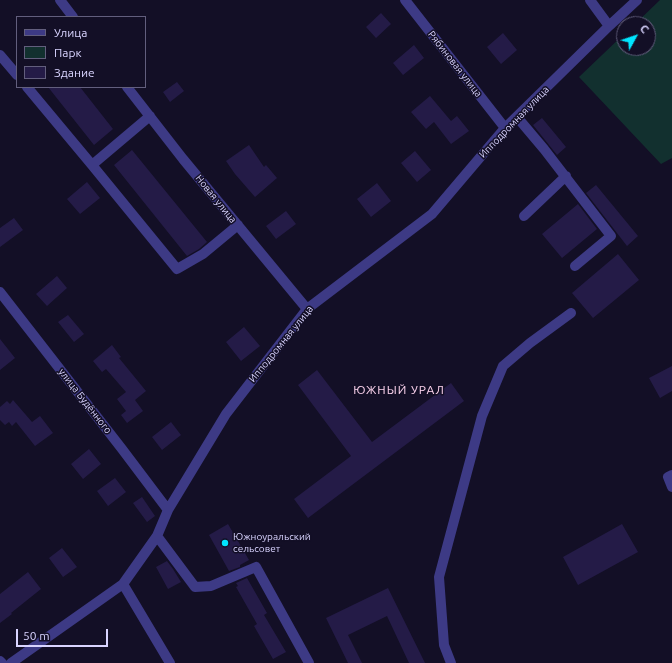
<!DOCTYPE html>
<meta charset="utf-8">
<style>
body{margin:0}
#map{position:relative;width:672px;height:663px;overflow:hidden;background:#130f26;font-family:Ubuntu,sans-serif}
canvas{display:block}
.legend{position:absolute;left:16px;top:16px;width:130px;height:72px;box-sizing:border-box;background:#130f26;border:1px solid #625e7d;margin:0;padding:5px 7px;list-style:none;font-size:12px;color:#d9d4ff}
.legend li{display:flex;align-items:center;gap:8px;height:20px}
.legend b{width:20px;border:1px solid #625e7d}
.north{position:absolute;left:616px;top:16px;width:40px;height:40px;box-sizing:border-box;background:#130f26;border:1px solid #625e7d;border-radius:50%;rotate:50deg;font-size:11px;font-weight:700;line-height:16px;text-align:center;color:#d9d4ff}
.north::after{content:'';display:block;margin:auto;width:14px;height:18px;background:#00e5ff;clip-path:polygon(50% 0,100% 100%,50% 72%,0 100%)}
.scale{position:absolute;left:16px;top:629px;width:92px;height:18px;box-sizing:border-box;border:2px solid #d9d4ff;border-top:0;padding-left:5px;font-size:12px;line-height:14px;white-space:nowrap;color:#d9d4ff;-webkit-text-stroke:3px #130f26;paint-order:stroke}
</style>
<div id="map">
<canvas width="672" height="663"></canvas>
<ul class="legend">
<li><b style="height:5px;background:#3d3a85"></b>Улица</li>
<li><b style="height:11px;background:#12302f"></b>Парк</li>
<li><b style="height:11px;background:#241b47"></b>Здание</li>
</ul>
<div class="north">С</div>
<div class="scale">50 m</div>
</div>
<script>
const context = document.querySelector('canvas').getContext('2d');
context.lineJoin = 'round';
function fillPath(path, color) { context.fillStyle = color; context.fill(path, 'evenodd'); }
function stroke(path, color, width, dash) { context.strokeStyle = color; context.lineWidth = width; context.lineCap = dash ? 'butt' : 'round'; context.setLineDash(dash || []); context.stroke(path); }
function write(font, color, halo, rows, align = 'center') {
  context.font = font + ' Ubuntu,sans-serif'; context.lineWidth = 3; context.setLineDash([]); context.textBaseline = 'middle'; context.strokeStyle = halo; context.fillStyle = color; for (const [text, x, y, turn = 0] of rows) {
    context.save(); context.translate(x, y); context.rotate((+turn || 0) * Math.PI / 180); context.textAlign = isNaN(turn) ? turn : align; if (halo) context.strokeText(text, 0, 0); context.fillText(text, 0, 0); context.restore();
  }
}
fillPath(new Path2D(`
 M 660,0 L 672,0 L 672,158 L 661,164 L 579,77 L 624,34 L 624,48 L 648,48 L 648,24 L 635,24 Z`), '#12302f');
fillPath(new Path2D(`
 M 381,13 L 391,24 L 376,38 L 366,27 Z
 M 503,33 L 517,50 L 501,64 L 487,47 Z
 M 414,45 L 424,58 L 403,75 L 393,63 Z
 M 177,82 L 184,91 L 170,102 L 163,92 Z
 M 48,87 L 80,87 L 113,129 L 94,145 Z
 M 430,96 L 451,121 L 457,116 L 469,131 L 451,144 L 434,122 L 426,129 L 411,112 Z
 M 542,118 L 566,147 L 557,155 L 533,125 Z
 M 249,145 L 264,167 L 266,165 L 277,178 L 255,197 L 235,174 L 226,161 Z
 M 132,150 L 207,242 L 199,249 L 187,256 L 114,165 Z
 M 415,151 L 431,170 L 417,182 L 401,163 Z
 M 87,182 L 100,198 L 80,214 L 67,199 Z
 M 377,183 L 391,201 L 371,217 L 357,199 Z
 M 596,185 L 638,236 L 627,246 L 586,193 Z
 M 578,204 L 597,229 L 562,258 L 542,234 Z
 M 286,211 L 296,224 L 276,239 L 266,226 Z
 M 14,218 L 23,230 L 0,247 L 0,228 Z
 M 618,254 L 639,280 L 593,318 L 572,293 Z
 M 57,276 L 67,288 L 47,306 L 36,294 Z
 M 68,315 L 84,334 L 74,342 L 58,322 Z
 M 244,327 L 260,346 L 241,361 L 226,342 Z
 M 0,339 L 15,358 L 0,370 Z
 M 112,345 L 121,357 L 119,358 L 146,391 L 135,400 L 143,411 L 127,423 L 121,415 L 126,411 L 117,399 L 126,392 L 106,369 L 102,372 L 93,361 Z
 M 672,366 L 672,391 L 660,398 L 649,378 Z
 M 317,370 L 372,442 L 451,383 L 464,401 L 308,518 L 294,499 L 351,456 L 298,385 Z
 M 13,400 L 32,422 L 40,416 L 53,433 L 35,446 L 16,422 L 12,426 L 9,422 L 5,425 L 0,420 L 0,407 L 7,401 L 10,404 Z
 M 171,422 L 181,435 L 162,450 L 152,437 Z
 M 89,449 L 101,464 L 83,479 L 71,464 Z
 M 115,478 L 126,492 L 108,506 L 97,491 Z
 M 142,497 L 155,516 L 147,522 L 133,503 Z
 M 228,524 L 249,560 L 240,565 L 240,567 L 229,571 L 209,535 Z
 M 622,524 L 638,552 L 578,585 L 563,557 Z
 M 62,548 L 77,567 L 63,577 L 49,558 Z
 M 167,561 L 173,569 L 181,582 L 168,589 L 156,567 Z
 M 28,572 L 41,589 L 11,613 L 12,614 L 0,623 L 0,594 Z
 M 247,578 L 267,613 L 264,615 L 286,652 L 273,659 L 254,626 L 257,624 L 236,587 L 238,586 L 236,583 Z
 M 388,588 L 425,663 L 409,663 L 387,616 L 348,635 L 362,663 L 348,663 L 326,618 Z`), '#241b47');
stroke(new Path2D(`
 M 60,0 L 73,17
 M 405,0 L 505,128
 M 590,0 L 609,26
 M 0,55 L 17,75
 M 27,87 L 92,165 L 177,269 L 203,254 L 238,225
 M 127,87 L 183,159 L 307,309
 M 517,117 L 544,149 L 611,236 L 575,266
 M 92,165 L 150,116
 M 524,216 L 566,176
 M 0,292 L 122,449 L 168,510
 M 672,475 L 668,477 L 672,487
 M 157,536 L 195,587 L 211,586 L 256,567 L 309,663
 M 123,584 L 170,663
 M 0,661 L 2,663
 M 11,663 L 123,584 L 157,536 L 168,510 L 226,414 L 307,309 L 432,214 L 505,128 L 609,26 L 637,0
 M 451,663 L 444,645 L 439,577 L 482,416 L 503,366 L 530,343 L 571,313`), '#3d3a85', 10);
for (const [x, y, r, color] of [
 [225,543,4,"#00e5ff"]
]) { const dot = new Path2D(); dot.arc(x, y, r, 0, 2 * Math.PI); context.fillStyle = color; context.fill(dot); stroke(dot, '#130f26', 1.5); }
write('10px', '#d9d4ff', '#130f26', [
 ["Рябиновая улица",455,64,52],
 ["Ипподромная улица",514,122,-46],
 ["Новая улица",216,199,51],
 ["Ипподромная улица",281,344,-51],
 ["улица Будённого",85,401,52]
]);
write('10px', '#d9d4ff', '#130f26', [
 ["Южноуральский",233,537],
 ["сельсовет",233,549]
], 'left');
context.letterSpacing = '1px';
write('12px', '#ffd6f0', '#130f26', [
 ["ЮЖНЫЙ УРАЛ",399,390]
]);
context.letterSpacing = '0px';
</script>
